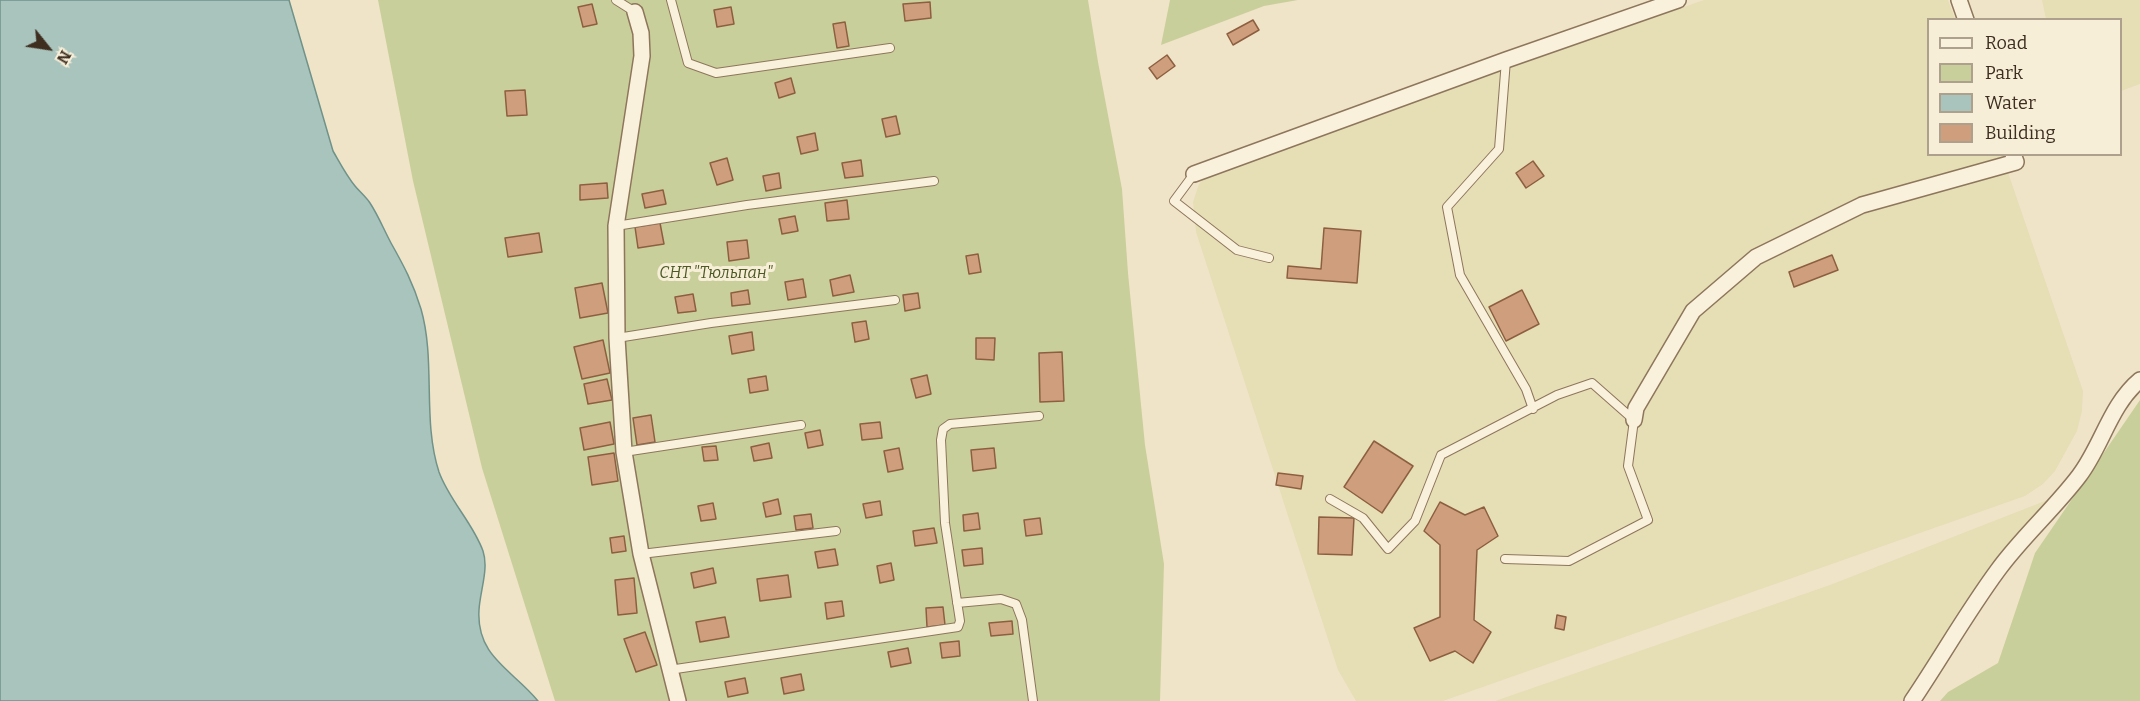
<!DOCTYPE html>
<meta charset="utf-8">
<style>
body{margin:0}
#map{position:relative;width:2140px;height:701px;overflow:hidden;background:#f0e4c8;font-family:Bitter,serif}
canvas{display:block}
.legend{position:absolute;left:1927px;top:18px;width:195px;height:138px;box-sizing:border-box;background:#f7eed8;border:2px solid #ada18e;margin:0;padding:8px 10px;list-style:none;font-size:18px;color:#3d2e20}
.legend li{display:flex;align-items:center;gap:12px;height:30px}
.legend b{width:30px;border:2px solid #ada18e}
.north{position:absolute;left:18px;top:18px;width:60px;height:60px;-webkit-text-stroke:4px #f7eed8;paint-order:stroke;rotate:120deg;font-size:16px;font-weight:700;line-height:24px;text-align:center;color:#3d2e20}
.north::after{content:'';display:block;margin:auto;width:21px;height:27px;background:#3d2e20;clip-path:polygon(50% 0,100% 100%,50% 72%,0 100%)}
</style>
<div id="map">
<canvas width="2140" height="701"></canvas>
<ul class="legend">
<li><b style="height:8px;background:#faf1dc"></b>Road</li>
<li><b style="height:16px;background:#c9cf9b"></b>Park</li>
<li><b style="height:16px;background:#a9c4bc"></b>Water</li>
<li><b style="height:16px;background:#cf9f7d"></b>Building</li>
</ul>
<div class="north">N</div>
</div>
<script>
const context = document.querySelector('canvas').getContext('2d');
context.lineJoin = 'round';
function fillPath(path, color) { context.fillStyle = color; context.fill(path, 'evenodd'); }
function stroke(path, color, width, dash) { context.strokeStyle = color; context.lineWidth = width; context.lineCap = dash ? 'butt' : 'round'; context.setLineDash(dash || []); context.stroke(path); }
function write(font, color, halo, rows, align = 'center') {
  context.font = font + ' Bitter,serif'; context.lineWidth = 6; context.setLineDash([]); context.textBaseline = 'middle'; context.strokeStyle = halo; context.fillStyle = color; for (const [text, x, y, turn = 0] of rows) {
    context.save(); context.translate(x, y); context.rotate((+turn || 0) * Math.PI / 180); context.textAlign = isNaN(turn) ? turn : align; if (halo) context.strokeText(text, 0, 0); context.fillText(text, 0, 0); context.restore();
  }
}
fillPath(new Path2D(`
 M 1704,0 L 1948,0 L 1955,19 L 1928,20 L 1928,154 L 2002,155 L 2083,391 L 2082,411 L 2077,431 L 2055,471 L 2043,484 L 2025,496 L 1443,701 L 1356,701 L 1338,670 L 1196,232 L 1193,202 L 1199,184 L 1210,172 Z
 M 2042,0 L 2140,0 L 2140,84 L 2121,91 L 2120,20 L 2046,19 Z
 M 2050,499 L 1988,570 L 1904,701 L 1495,701 L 1830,585 Z`), '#e6deb5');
fillPath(new Path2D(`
 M 378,0 L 1088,0 L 1098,62 L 1122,189 L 1128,273 L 1145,445 L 1164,564 L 1160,701 L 555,701 L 482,468 L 413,181 Z
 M 1170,0 L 1298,0 L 1264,6 L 1161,45 Z
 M 2140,400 L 2140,701 L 1940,701 L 1948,692 L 1998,663 L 2035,553 Z`), '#c9cf9b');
const water = new Path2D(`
 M 0,0 L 289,0 L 333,151 C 340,163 346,175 355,186 C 360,192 366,197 370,203 C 378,215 384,230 391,243 C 404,266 413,283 421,309 C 436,361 422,420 439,472 C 449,500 473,523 483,551 C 489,569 480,591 479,610 C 476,657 513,670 538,701 L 0,701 Z`);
fillPath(water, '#a9c4bc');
stroke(water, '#6f938a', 1.5);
const building = new Path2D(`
 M 930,2 L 931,18 L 905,21 L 903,4 Z
 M 592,4 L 597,24 L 583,27 L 578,7 Z
 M 731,7 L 734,24 L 717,27 L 714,10 Z
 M 1253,20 L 1259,30 L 1233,45 L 1227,34 Z
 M 845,22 L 849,46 L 837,48 L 833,24 Z
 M 1167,55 L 1175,66 L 1157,79 L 1149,68 Z
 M 791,78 L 795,93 L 779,98 L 775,83 Z
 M 525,90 L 527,115 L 507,116 L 505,91 Z
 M 896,116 L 900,134 L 886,137 L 882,119 Z
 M 815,133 L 818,150 L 801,154 L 797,137 Z
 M 727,158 L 733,180 L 717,185 L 710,163 Z
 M 861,160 L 863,176 L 845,178 L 842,163 Z
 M 1533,161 L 1544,176 L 1526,188 L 1516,173 Z
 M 779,173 L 781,188 L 766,191 L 763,176 Z
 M 607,183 L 608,198 L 580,200 L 580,185 Z
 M 663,190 L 666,204 L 645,208 L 642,194 Z
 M 847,200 L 849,219 L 827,221 L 825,203 Z
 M 795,216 L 798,231 L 782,234 L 779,219 Z
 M 660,223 L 664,244 L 638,248 L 635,227 Z
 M 1324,228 L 1361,231 L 1357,283 L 1287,278 L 1288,266 L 1321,269 Z
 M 539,233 L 542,252 L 508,257 L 505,238 Z
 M 747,240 L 749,258 L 729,261 L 727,242 Z
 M 978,254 L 981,272 L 969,274 L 966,256 Z
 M 1832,255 L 1838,270 L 1794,287 L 1789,272 Z
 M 850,275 L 854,292 L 833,296 L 830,280 Z
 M 803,279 L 806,297 L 788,300 L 785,282 Z
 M 602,283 L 608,313 L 580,318 L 575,288 Z
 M 748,290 L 750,304 L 732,306 L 731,293 Z
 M 1522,290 L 1539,324 L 1506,341 L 1489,307 Z
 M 918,293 L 920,308 L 905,311 L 903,295 Z
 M 693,294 L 696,311 L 678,313 L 675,297 Z
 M 866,321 L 869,339 L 855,342 L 852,323 Z
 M 752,332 L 754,350 L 732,354 L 729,336 Z
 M 976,338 L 995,338 L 994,360 L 976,359 Z
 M 603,340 L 610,373 L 582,379 L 574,347 Z
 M 1062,352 L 1064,401 L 1040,402 L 1039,353 Z
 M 927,375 L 931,394 L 916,398 L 911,379 Z
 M 766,376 L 768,390 L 750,393 L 748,379 Z
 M 607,379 L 612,400 L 588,404 L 584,384 Z
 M 651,415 L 655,442 L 637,445 L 633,418 Z
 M 610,422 L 614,444 L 584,450 L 580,428 Z
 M 880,422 L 882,438 L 862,440 L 860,424 Z
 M 820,430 L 823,445 L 808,448 L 805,433 Z
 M 1374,441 L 1413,466 L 1382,513 L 1344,487 Z
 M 769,443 L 772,458 L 754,461 L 751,447 Z
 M 716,446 L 718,460 L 704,461 L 702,447 Z
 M 899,448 L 903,469 L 888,472 L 884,451 Z
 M 994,448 L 996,468 L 973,471 L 971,450 Z
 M 614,453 L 618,481 L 592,485 L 588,457 Z
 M 1278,473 L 1303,476 L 1301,489 L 1276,485 Z
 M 778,499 L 781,514 L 766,517 L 763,503 Z
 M 880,501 L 882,515 L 866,518 L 863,504 Z
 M 1440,502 L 1465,515 L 1484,507 L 1498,536 L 1477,550 L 1474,620 L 1491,632 L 1473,663 L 1455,651 L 1430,661 L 1414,628 L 1440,617 L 1440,545 L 1424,531 Z
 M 713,503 L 716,519 L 701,521 L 698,506 Z
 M 978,513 L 980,529 L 964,531 L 963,515 Z
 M 811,514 L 813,528 L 796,530 L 794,516 Z
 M 1319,517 L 1354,518 L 1352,555 L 1318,554 Z
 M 1040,518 L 1042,534 L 1026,536 L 1024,520 Z
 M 934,528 L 937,543 L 915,546 L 913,531 Z
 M 624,536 L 626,551 L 612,553 L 610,538 Z
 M 982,548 L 983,564 L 964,566 L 962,550 Z
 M 835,549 L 838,565 L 818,568 L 815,552 Z
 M 891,563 L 894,580 L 880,583 L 877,566 Z
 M 713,568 L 716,583 L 694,588 L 691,573 Z
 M 788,575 L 791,597 L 760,601 L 757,579 Z
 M 634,578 L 637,613 L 618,615 L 615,580 Z
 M 842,601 L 844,616 L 827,619 L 825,603 Z
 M 943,607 L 945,625 L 927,627 L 926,608 Z
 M 1557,615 L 1566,617 L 1564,630 L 1555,628 Z
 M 725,617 L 729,637 L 700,642 L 696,622 Z
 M 1012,621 L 1013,634 L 991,636 L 989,623 Z
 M 645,632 L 657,665 L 636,672 L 624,639 Z
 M 959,641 L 960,656 L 942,658 L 940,643 Z
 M 908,648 L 911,663 L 891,667 L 888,652 Z
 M 801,674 L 804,690 L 784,694 L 781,678 Z
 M 745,678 L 748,693 L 728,697 L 725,682 Z`);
fillPath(building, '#cf9f7d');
stroke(building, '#8d5f41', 1.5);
const lane = new Path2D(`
 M 616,0 L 635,12
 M 671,0 L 688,63 L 716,73 L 890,48
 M 1506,60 L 1499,149 L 1447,207 L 1460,275 L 1526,389 L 1533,409
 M 1194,174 L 1174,201 L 1237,250 L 1269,258
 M 616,226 L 747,205 L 934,181
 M 617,338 L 711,323 L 895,300
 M 624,452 L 801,425
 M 1330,499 L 1363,518 L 1388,549 L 1415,521 L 1441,455 L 1557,395 L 1592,383 L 1634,420 L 1628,466 L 1648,520 L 1569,561 L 1505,559
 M 641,554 L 836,531
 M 957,603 L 1001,599 L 1016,604 L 1022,620 L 1033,701
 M 669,670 L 958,627 L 960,621 L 945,523 L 941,440 L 943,429 L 950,424 L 1039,416`);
const street = new Path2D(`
 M 1959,0 L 1966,20
 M 635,12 L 641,33 L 642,56 L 616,226 L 617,338 L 624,452 L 641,554 L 678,701
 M 1194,174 L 1506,60 L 1678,0
 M 1634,420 L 1636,408 L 1693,311 L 1756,257 L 1862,205 L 2016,162 L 2013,154
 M 1912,701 C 1941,658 1967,612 1998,570 C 2022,537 2054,509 2079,476 C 2102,446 2110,405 2140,380`);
stroke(lane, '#8d765c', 10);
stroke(street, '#8d765c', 18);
stroke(lane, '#faf1dc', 8);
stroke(street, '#faf1dc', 15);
write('italic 16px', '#4d5a26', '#f7eed8', [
 ["СНТ \"Тюльпан\"",716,274]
]);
</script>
